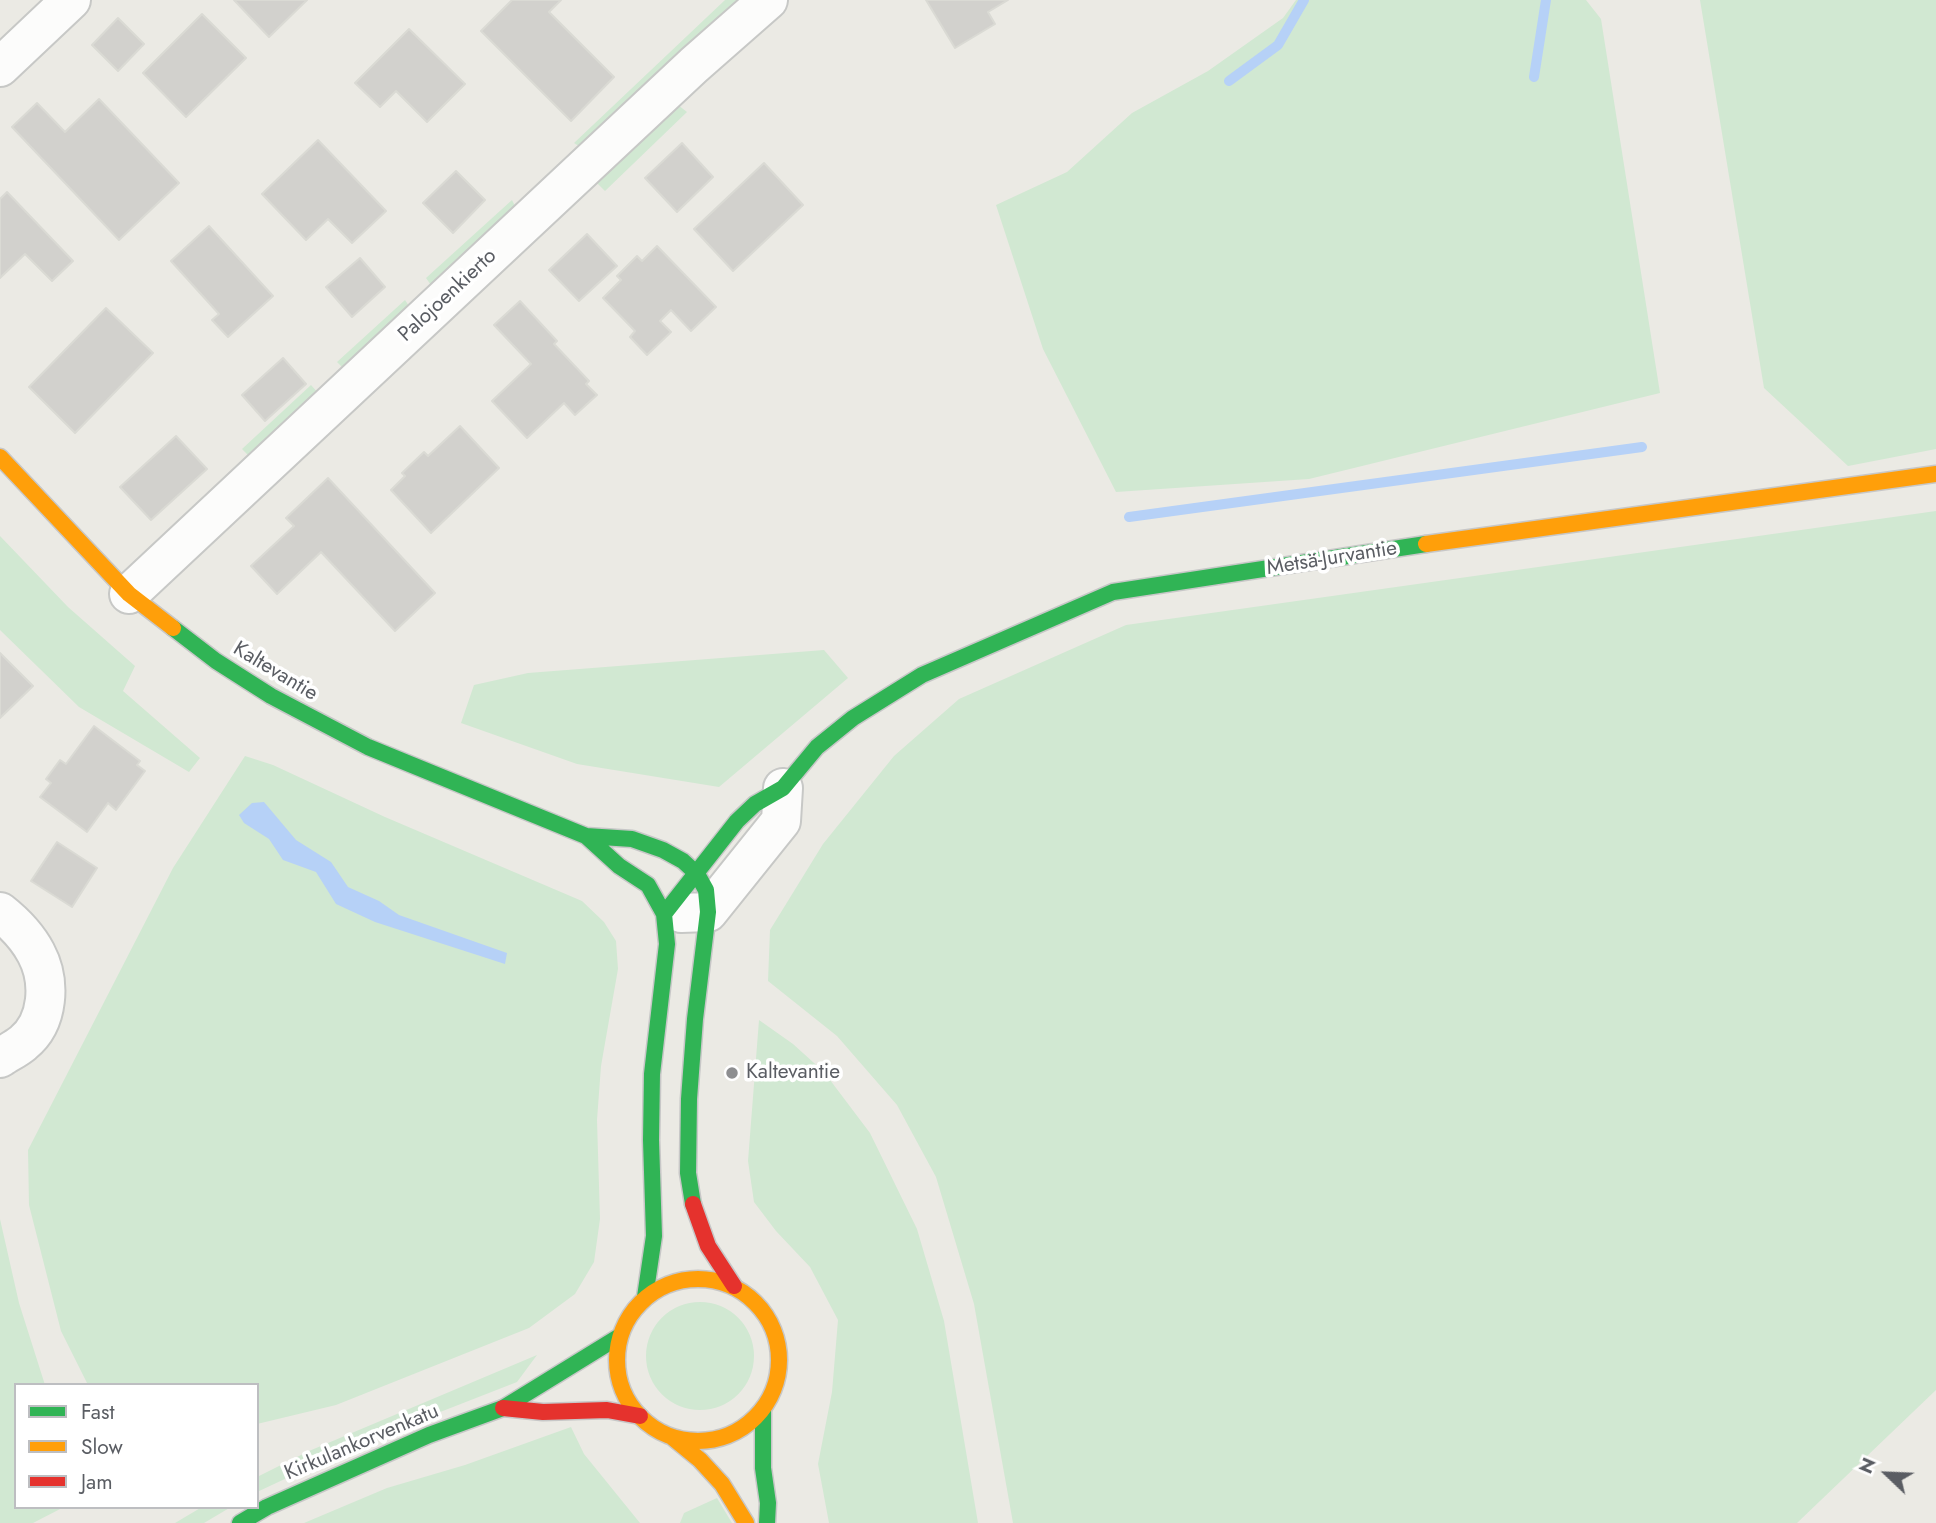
<!DOCTYPE html>
<meta charset="utf-8">
<style>
body{margin:0}
#map{position:relative;width:1936px;height:1523px;overflow:hidden;background:#ebeae4;font-family:Jost,sans-serif}
canvas{display:block}
.legend{position:absolute;left:14px;top:1383px;width:245px;height:126px;box-sizing:border-box;background:#fff;border:2px solid #bdbec1;margin:0;padding:9px 12px;list-style:none;font-size:21px;color:#5a5d63}
.legend li{display:flex;align-items:center;gap:14px;height:35px}
.legend b{width:35px;border:2px solid #bdbec1}
.north{position:absolute;left:1852px;top:1439px;width:70px;height:70px;-webkit-text-stroke:5px #fff;paint-order:stroke;rotate:293deg;font-size:19px;font-weight:700;line-height:28px;text-align:center;color:#5a5d63}
.north::after{content:'';display:block;margin:auto;width:24px;height:32px;background:#5a5d63;clip-path:polygon(50% 0,100% 100%,50% 72%,0 100%)}
</style>
<div id="map">
<canvas width="1936" height="1523"></canvas>
<ul class="legend">
<li><b style="height:9px;background:#30b455"></b>Fast</li>
<li><b style="height:9px;background:#ff9f0a"></b>Slow</li>
<li><b style="height:9px;background:#e5322d"></b>Jam</li>
</ul>
<div class="north">N</div>
</div>
<script>
const context = document.querySelector('canvas').getContext('2d');
context.lineJoin = 'round';
function fillPath(path, color) { context.fillStyle = color; context.fill(path, 'evenodd'); }
function stroke(path, color, width, dash) { context.strokeStyle = color; context.lineWidth = width; context.lineCap = dash ? 'butt' : 'round'; context.setLineDash(dash || []); context.stroke(path); }
function write(font, color, halo, rows, align = 'center') {
  context.font = font + ' Jost,sans-serif'; context.lineWidth = 7; context.setLineDash([]); context.textBaseline = 'middle'; context.strokeStyle = halo; context.fillStyle = color; for (const [text, x, y, turn = 0] of rows) {
    context.save(); context.translate(x, y); context.rotate((+turn || 0) * Math.PI / 180); context.textAlign = isNaN(turn) ? turn : align; if (halo) context.strokeText(text, 0, 0); context.fillText(text, 0, 0); context.restore();
  }
}
fillPath(new Path2D(`
 M 725,0 L 742,0 L 582,148 L 574,143 Z
 M 1296,0 L 1586,0 L 1601,19 L 1660,393 L 1309,479 L 1116,492 L 1043,349 L 996,205 L 1067,172 L 1132,113 L 1208,71 L 1283,18 Z
 M 1700,0 L 1936,0 L 1936,449 L 1848,466 L 1764,388 Z
 M 678,105 L 687,112 L 605,191 L 596,182 Z
 M 512,200 L 516,208 L 433,288 L 426,278 Z
 M 405,300 L 411,309 L 345,370 L 337,362 Z
 M 311,385 L 319,394 L 251,458 L 242,449 Z
 M 1936,511 L 1936,1390 L 1797,1523 L 1013,1523 L 974,1304 L 936,1177 L 897,1105 L 837,1036 L 768,981 L 770,930 L 823,844 L 894,756 L 959,699 L 1126,625 Z
 M 0,536 L 68,607 L 135,666 L 123,691 L 200,758 L 189,772 L 79,707 L 0,630 Z
 M 824,650 L 848,678 L 719,787 L 577,764 L 461,723 L 474,685 L 528,673 Z
 M 245,756 L 273,765 L 385,817 L 582,901 L 604,922 L 616,941 L 618,969 L 601,1066 L 597,1120 L 600,1219 L 594,1262 L 575,1294 L 529,1328 L 336,1405 L 257,1424 L 257,1385 L 88,1385 L 61,1331 L 29,1205 L 28,1150 L 173,868 Z
 M 759,1020 L 793,1044 L 824,1072 L 870,1133 L 917,1229 L 944,1321 L 978,1523 L 829,1523 L 818,1464 L 832,1392 L 838,1320 L 810,1267 L 776,1231 L 754,1202 L 748,1161 Z
 M 0,1219 L 19,1303 L 45,1385 L 16,1385 L 16,1507 L 64,1507 L 33,1523 L 0,1523 Z
 M646 1356a54 54 0 1 1 108 0a54 54 0 1 1-108 0Z
 M 537,1355 L 517,1382 L 366,1441 L 257,1492 L 257,1477 L 309,1451 Z
 M 571,1427 L 584,1454 L 640,1523 L 304,1523 L 387,1488 L 465,1465 Z
 M 717,1498 L 732,1523 L 680,1523 L 684,1513 Z
 M 202,1507 L 231,1507 L 204,1523 L 175,1523 Z`), '#d1e8d2');
fillPath(new Path2D(`
 M 264,802 L 296,840 L 331,862 L 348,887 L 379,901 L 399,915 L 507,953 L 505,964 L 375,922 L 336,904 L 316,872 L 283,860 L 269,839 L 244,823 L 239,815 L 252,803 Z`), '#b6d1f7');
stroke(new Path2D(`
 M 1534,77 L 1546,0
 M 1229,81 L 1278,45 L 1304,0
 M 1129,517 L 1642,447`), '#b6d1f7', 10);
const building = new Path2D(`
 M 234,0 L 307,0 L 269,37 Z
 M 512,0 L 561,0 L 549,12 L 614,77 L 571,121 L 481,31 Z
 M 926,0 L 1008,0 L 988,12 L 995,24 L 955,48 Z
 M 202,14 L 246,58 L 186,117 L 143,73 Z
 M 118,18 L 144,44 L 118,71 L 92,45 Z
 M 409,29 L 465,84 L 427,122 L 396,91 L 380,107 L 355,83 Z
 M 99,99 L 179,183 L 119,240 L 12,127 L 37,103 L 65,132 Z
 M 318,140 L 386,211 L 352,243 L 328,219 L 306,240 L 262,194 Z
 M 682,143 L 713,177 L 677,212 L 645,178 Z
 M 764,163 L 803,205 L 733,271 L 694,229 Z
 M 456,171 L 485,200 L 453,233 L 423,203 Z
 M 7,192 L 73,261 L 52,281 L 25,254 L 0,278 L 0,199 Z
 M 209,226 L 273,296 L 228,337 L 212,320 L 219,314 L 171,261 Z
 M 587,234 L 617,266 L 579,301 L 549,270 Z
 M 657,246 L 716,307 L 691,331 L 671,310 L 660,321 L 671,332 L 647,355 L 630,337 L 635,331 L 603,298 L 621,280 L 617,276 L 637,256 L 642,261 Z
 M 360,258 L 385,287 L 352,317 L 326,287 Z
 M 520,301 L 557,341 L 554,344 L 589,381 L 586,384 L 597,395 L 575,415 L 564,403 L 527,438 L 492,401 L 531,364 L 494,325 Z
 M 106,308 L 153,353 L 75,433 L 29,387 Z
 M 283,358 L 306,384 L 265,421 L 242,395 Z
 M 460,426 L 499,468 L 431,533 L 391,490 L 405,476 L 402,473 L 424,452 L 428,456 Z
 M 176,436 L 207,469 L 151,520 L 120,487 Z
 M 328,478 L 435,593 L 395,631 L 321,552 L 277,594 L 251,566 L 294,526 L 286,518 Z
 M 0,653 L 33,686 L 0,718 Z
 M 94,726 L 140,761 L 137,765 L 145,771 L 116,810 L 108,803 L 87,832 L 40,797 L 51,783 L 46,779 L 60,760 L 66,764 Z
 M 57,842 L 97,868 L 72,907 L 31,881 Z`);
fillPath(building, '#d2d1cd');
stroke(building, '#dadad4', 2);
const street = new Path2D(`
 M 0,67 L 71,0
 M 129,594 L 694,65 L 768,0
 M 0,912 C 14,923 27,936 36,953 C 51,981 49,1022 23,1043 C 16,1049 7,1053 0,1058
 M 681,913 L 708,912 L 781,821 L 783,788`);
const fast = new Path2D(`
 M 173,628 L 216,661 L 271,696 L 368,747 L 586,836 L 632,839 L 663,850 L 683,861 L 697,874 L 706,890 L 708,912 L 695,1019 L 689,1099 L 688,1173 L 693,1204
 M 586,836 L 619,866 L 648,885 L 664,914 L 667,944 L 652,1074 L 651,1140 L 654,1236 L 645,1297
 M 664,914 L 737,821 L 755,804 L 783,788 L 817,747 L 853,718 L 922,675 L 1113,592 L 1426,544
 M 763,1409 L 763,1468 L 768,1503 L 767,1523
 M 240,1523 L 267,1507 L 429,1435 L 503,1408 L 620,1336`);
const slow = new Path2D(`
 M 0,457 L 129,594 L 173,628
 M 1426,544 L 1936,474
 M617 1360a81 81 0 1 1 162 0a81 81 0 1 1-162 0Z
 M 672,1437 L 700,1460 L 722,1484 L 746,1523`);
const jam = new Path2D(`
 M 693,1204 L 708,1246 L 734,1286
 M 503,1408 L 543,1412 L 607,1410 L 640,1416`);
stroke(street, '#c7c8c6', 42);
stroke(fast, '#c7c7c7', 19);
stroke(slow, '#c7c7c7', 19);
stroke(jam, '#c7c7c7', 19);
stroke(street, '#fcfcfb', 38);
stroke(fast, '#30b455', 16);
stroke(slow, '#ff9f0a', 16);
stroke(jam, '#e5322d', 16);
for (const [x, y, r, color] of [
 [732,1073,7,"#8d8e90"]
]) { const dot = new Path2D(); dot.arc(x, y, r, 0, 2 * Math.PI); context.fillStyle = color; context.fill(dot); stroke(dot, '#fff', 2.5); }
write('21px', '#5a5d63', '#fff', [
 ["Palojoenkierto",448,296,-43],
 ["Metsä-Jurvantie",1332,559,-9],
 ["Kaltevantie",275,672,31],
 ["Kirkulankorvenkatu",362,1443,-23]
]);
write('21px', '#5a5d63', '#fff', [
 ["Kaltevantie",746,1073]
], 'left');
</script>
